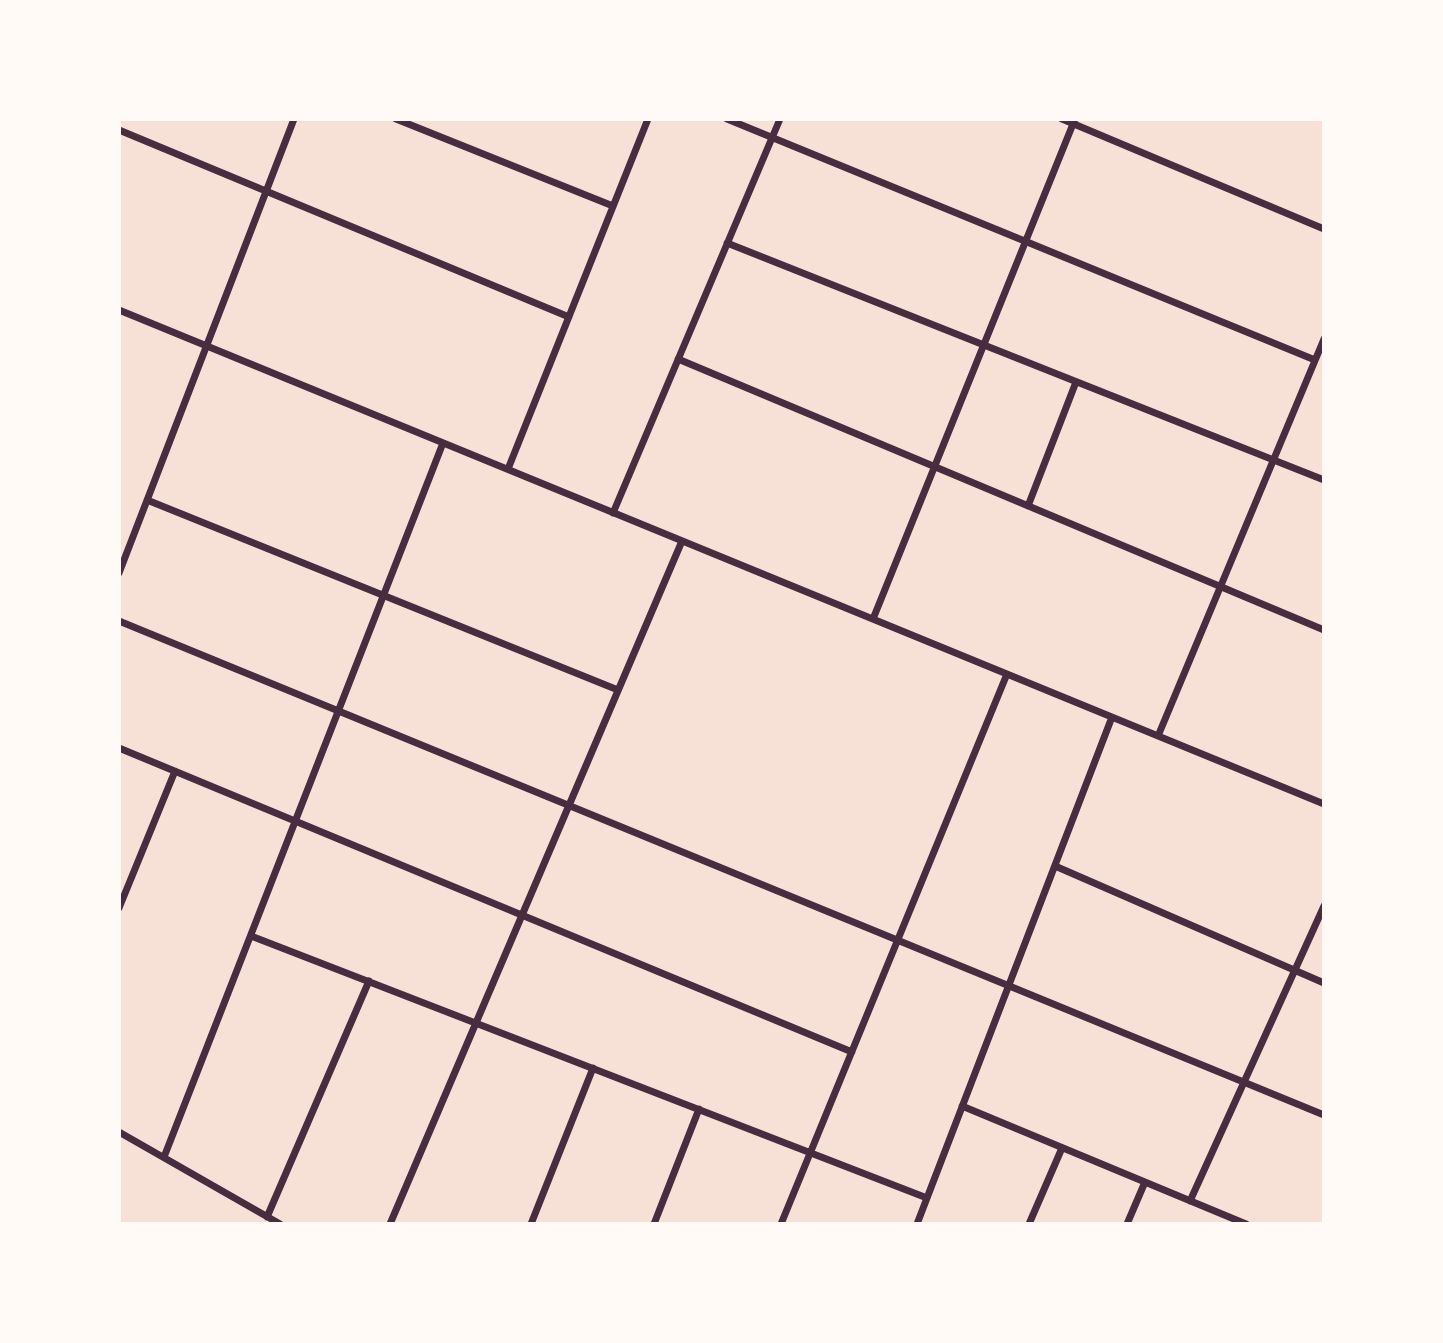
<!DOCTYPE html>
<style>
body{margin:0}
#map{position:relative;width:1443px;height:1343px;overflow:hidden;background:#f7e1d7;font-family:Lato,sans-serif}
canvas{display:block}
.frame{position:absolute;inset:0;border:121px solid #fffaf5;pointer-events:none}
</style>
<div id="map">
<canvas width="1443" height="1343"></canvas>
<div class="frame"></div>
</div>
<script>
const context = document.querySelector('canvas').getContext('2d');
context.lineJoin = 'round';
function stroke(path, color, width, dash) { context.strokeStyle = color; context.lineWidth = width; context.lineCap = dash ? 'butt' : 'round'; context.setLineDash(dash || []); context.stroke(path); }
stroke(new Path2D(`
 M 396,119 L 613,206
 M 727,119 L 1315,360
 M 1062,119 L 1324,229
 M 119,130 L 569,317
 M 727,243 L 1324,480
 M 119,310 L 1324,804
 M 678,359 L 1324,630
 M 508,469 L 648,119
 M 147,500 L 618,690
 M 1028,506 L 1076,382
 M 613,513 L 780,119
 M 119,573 L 294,119
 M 873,619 L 1075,119
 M 119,621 L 1324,1115
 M 1158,736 L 1324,339
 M 119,748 L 852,1052
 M 1055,866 L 1324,983
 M 119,908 L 175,771
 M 251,936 L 927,1198
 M 962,1106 L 1246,1224
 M 119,1132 L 280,1224
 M 164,1157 L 443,443
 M 1190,1201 L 1324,906
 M 267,1217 L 369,981
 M 390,1224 L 682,541
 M 531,1224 L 593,1068
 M 654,1224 L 699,1109
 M 781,1224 L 1007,674
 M 917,1224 L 1112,717
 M 1029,1224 L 1062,1148
 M 1127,1224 L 1145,1182`), '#4a2c40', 7);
</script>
